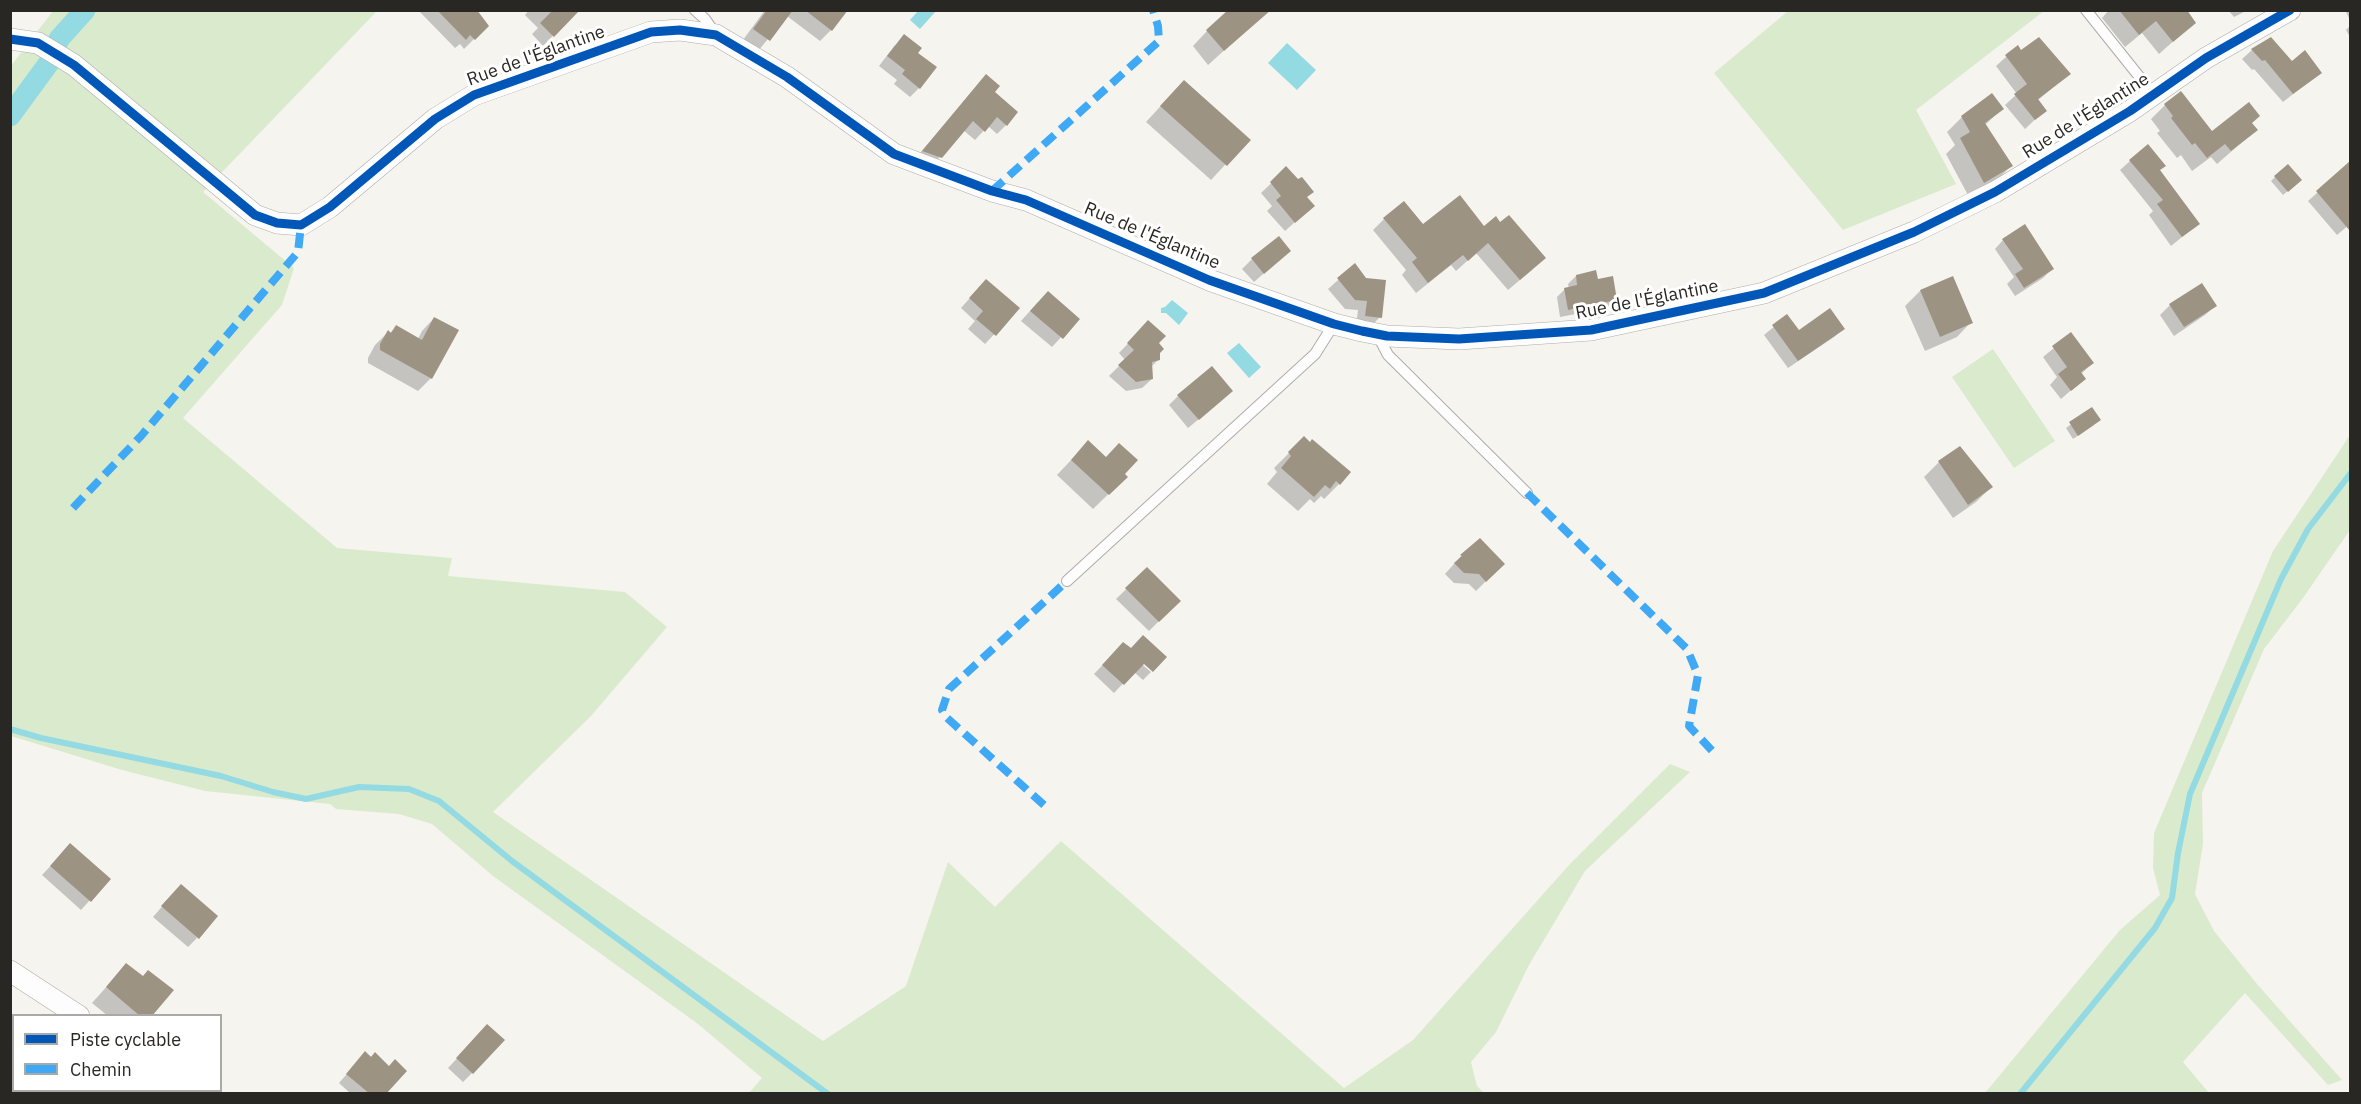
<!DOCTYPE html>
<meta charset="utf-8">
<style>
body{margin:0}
#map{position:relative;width:2361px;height:1104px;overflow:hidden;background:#f6f4ef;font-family:"IBM Plex Sans",sans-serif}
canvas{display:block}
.frame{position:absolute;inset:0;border:12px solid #282724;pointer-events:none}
.legend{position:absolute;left:12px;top:1014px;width:210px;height:78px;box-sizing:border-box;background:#fff;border:2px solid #a9a9a7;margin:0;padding:8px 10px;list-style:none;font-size:18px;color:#282724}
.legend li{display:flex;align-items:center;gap:12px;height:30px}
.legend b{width:30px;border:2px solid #a9a9a7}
</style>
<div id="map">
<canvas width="2361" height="1104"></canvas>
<div class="frame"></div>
<ul class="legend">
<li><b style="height:8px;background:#0057b8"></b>Piste cyclable</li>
<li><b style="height:8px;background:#3fa9f5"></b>Chemin</li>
</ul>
</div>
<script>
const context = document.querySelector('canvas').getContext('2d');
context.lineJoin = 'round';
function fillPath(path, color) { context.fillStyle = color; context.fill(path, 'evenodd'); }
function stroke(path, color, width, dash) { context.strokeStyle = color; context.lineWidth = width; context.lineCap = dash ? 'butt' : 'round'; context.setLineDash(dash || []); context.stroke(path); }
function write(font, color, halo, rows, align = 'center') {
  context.font = font + ' "IBM Plex Sans",sans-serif'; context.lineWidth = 6; context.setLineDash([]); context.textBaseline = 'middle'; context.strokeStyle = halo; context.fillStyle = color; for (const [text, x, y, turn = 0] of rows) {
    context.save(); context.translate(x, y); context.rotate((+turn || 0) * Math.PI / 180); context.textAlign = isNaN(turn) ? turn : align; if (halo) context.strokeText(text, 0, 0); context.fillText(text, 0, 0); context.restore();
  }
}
fillPath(new Path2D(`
 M 53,11 L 377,11 L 203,192 L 294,268 L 282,305 L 183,418 L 337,548 L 452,558 L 448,576 L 625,592 L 667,627 L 591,716 L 493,812 L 823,1041 L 906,986 L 948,862 L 995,907 L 1061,841 L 1344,1088 L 1413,1040 L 1569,865 L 1670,764 L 1690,772 L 1585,871 L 1529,965 L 1496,1032 L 1471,1062 L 1477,1086 L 1484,1093 L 749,1093 L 762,1078 L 698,1024 L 493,876 L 432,824 L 399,814 L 336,809 L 330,804 L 205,791 L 122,770 L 11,736 L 10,67 Z
 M 1788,11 L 1788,10 L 2044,11 L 1916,110 L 1956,184 L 1843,230 L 1714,73 Z
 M 1993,349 L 2055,441 L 2014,468 L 1952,377 Z
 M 2350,435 L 2350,530 L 2303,598 L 2264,649 L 2202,793 L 2203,844 L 2195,894 L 2214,931 L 2257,984 L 2342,1080 L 2328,1085 L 2245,993 L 2183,1062 L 2209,1093 L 1985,1093 L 2120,930 L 2160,895 L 2153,868 L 2154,833 L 2273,551 Z`), '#daeacd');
fillPath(new Path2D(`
 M 918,11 L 936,11 L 920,29 L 910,20 Z
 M 1287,43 L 1316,70 L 1297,90 L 1268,63 Z
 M 1172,300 L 1188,313 L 1179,325 L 1166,313 L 1161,313 L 1161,308 L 1165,307 Z
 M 1239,343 L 1261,367 L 1249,378 L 1227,353 Z`), '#93dae2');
fillPath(new Path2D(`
 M 418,10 L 475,10 L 487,26 L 464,49 L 460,44 L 455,48 Z
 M 529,10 L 573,10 L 575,13 L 543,46 L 532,34 L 538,28 L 525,15 Z
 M 765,10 L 844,10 L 831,30 L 820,41 L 787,16 L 758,51 L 743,40 Z
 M 1269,10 L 1208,65 L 1193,46 L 1207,31 Z
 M 2109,10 L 2185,10 L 2194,23 L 2159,54 L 2142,33 L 2125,47 L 2102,18 Z
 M 2228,10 L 2248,10 L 2234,17 Z
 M 2345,10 L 2350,10 L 2350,20 Z
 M 2350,26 L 2350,37 L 2346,30 Z
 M 895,45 L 916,53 L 919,88 L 910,97 L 894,84 L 897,80 L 879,66 Z
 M 2017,47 L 2021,52 L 2069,74 L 2037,101 L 2045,110 L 2025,129 L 2005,105 L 2017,94 L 1996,66 Z
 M 2252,50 L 2292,63 L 2320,73 L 2283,102 L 2254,69 L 2252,70 L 2242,59 Z
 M 977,86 L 993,93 L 1006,125 L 997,134 L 988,126 L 975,140 L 963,130 L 931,167 L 914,160 Z
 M 1169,97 L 1248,140 L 1211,180 L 1146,122 Z
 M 2165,105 L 2211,133 L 2251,124 L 2256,130 L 2217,164 L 2211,157 L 2192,171 L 2181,155 L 2177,158 L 2157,133 L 2160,131 L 2151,119 Z
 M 2002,109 L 1985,125 L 2011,166 L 1996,181 L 1969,197 L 1946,154 L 1955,145 L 1947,132 L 1962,117 Z
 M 2130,161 L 2158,171 L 2198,224 L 2171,246 L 2149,215 L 2153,211 L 2120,170 Z
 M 1286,169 L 1313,206 L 1285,231 L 1267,211 L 1272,206 L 1261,193 Z
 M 2344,169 L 2350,177 L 2350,224 L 2337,235 L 2308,201 Z
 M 2275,177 L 2296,184 L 2283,195 L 2271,181 Z
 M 1384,219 L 1423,226 L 1484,228 L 1533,269 L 1508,290 L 1476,253 L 1456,271 L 1451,265 L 1416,293 L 1402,275 L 1406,270 L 1373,230 Z
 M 2003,240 L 2052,269 L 2043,278 L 2015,296 L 2007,284 L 2014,277 L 1995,249 Z
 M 1252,259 L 1279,260 L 1254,282 L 1242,269 Z
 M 1355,265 L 1365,279 L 1380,317 L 1370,327 L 1356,326 L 1358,310 L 1345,309 L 1328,289 Z
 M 1576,276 L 1596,280 L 1615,300 L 1607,308 L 1560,317 L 1557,297 L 1565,289 L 1569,289 L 1568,284 Z
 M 1952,278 L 1971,322 L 1957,337 L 1925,351 L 1905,306 L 1920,291 Z
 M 977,290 L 1018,309 L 985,344 L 968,329 L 975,321 L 961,308 Z
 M 1038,302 L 1078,319 L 1052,347 L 1021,321 Z
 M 2170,305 L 2215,306 L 2205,315 L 2174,336 L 2160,315 Z
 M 1787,316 L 1798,332 L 1843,329 L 1834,337 L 1788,368 L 1764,335 Z
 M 434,318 L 457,331 L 431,378 L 418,391 L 368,363 L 368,358 L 375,345 L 388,332 L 390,333 L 396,327 L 418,339 L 422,331 Z
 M 1139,332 L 1157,343 L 1159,359 L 1151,367 L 1152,379 L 1142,388 L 1126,391 L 1109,376 L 1125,360 L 1119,353 Z
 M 2071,334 L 2093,363 L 2081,374 L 2084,379 L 2061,399 L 2050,385 L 2057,377 L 2043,357 Z
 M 1178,396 L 1221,401 L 1188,428 L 1169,405 Z
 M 2092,409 L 2094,425 L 2073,439 L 2066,428 Z
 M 1304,438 L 1339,484 L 1324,499 L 1321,496 L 1314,503 L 1310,499 L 1298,511 L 1267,484 L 1277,472 L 1274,468 Z
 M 1088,442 L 1126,477 L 1093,509 L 1057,475 Z
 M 1960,448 L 1991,487 L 1976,502 L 1953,518 L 1924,477 L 1939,462 Z
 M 1479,540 L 1503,564 L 1476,591 L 1469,584 L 1454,583 L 1445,574 L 1461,556 Z
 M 1147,569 L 1179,601 L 1149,631 L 1116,599 Z
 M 1115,652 L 1139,658 L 1137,660 L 1151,672 L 1143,680 L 1134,672 L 1114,693 L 1094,674 Z
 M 62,854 L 109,879 L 81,910 L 42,875 Z
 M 172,895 L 197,938 L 188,947 L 153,917 Z
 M 126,965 L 142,978 L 150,1016 L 108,1016 L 92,1003 Z
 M 478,1036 L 472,1073 L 463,1082 L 448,1068 Z
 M 10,1042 L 14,1045 L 14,1090 L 55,1090 L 52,1094 L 14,1094 L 10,1090 Z
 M 365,1053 L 389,1067 L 384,1094 L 351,1094 L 339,1083 Z`), '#0003');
stroke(new Path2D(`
 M 10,729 L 41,738 L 221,776 L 273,792 L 306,799 L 359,787 L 409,789 L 439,801 L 512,861 L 828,1094
 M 2020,1094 L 2155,928 L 2172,898 L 2178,853 L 2190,794 L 2281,579 L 2308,529 L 2350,474`), '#93dae2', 6);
stroke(new Path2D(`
 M 10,116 L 51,60 L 59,39 L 85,10`), '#93dae2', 21);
fillPath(new Path2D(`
 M 437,10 L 477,10 L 489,26 L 475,40 L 470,35 L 466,40 Z
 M 553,10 L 580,10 L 554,37 L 540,23 Z
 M 767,10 L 793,10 L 770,41 L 753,29 Z
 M 805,10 L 848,10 L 832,31 Z
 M 1228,10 L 1271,10 L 1224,51 L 1206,30 Z
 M 2119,10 L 2187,10 L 2196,23 L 2173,42 L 2156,21 L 2139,35 Z
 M 904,34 L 922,48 L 918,53 L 937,67 L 920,89 L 902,74 L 905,70 L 887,56 Z
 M 2039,37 L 2071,74 L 2038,99 L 2047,111 L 2035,120 L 2014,94 L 2027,84 L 2005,55 L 2018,45 L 2021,50 Z
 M 2271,37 L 2292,61 L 2305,50 L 2322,73 L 2293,94 L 2265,60 L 2262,61 L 2251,49 Z
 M 986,74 L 1000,86 L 995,92 L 1018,112 L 1007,126 L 997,117 L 985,132 L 973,121 L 942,158 L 922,151 Z
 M 1184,80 L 1251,140 L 1227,166 L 1160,106 Z
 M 2181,91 L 2212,131 L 2249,102 L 2260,116 L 2252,123 L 2258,130 L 2231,151 L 2225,144 L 2207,158 L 2195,143 L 2192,145 L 2171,118 L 2173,116 L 2164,104 Z
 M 1992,93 L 2004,109 L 1985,123 L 2013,166 L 1984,183 L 1960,138 L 1970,132 L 1961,116 Z
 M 2148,144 L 2166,166 L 2160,170 L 2200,224 L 2182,237 L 2157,204 L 2163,200 L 2129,160 Z
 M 2350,161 L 2350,231 L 2316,191 Z
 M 2288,164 L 2302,180 L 2288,192 L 2274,176 Z
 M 1286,166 L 1298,179 L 1302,177 L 1314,192 L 1307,197 L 1315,206 L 1295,223 L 1276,200 L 1281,196 L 1270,182 Z
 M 1460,195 L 1484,226 L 1496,216 L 1500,222 L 1509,215 L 1546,258 L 1520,280 L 1488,243 L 1468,261 L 1463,255 L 1428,283 L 1412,262 L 1417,258 L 1383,218 L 1404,201 L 1423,224 Z
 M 2025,224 L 2054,269 L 2024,288 L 2015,274 L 2023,269 L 2002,239 Z
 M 1279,236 L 1291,251 L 1264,274 L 1251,258 Z
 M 1355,263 L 1366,278 L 1386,280 L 1382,318 L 1365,316 L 1367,301 L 1355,300 L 1337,278 Z
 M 1596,270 L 1598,279 L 1613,276 L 1617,300 L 1568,310 L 1564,288 L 1577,285 L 1576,275 Z
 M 1953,276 L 1973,323 L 1940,337 L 1920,290 Z
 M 986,279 L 1020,308 L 996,336 L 976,319 L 983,311 L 969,298 Z
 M 2202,283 L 2217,306 L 2184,327 L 2169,304 Z
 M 1048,291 L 1080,319 L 1063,339 L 1030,311 Z
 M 1830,308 L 1845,329 L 1798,361 L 1772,325 L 1787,314 L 1799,330 Z
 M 434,317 L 459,330 L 432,379 L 380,350 L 380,344 L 388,330 L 391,333 L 396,325 L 422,340 Z
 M 1148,320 L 1166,336 L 1159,343 L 1164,349 L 1160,353 L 1160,360 L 1152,362 L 1153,379 L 1136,382 L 1118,365 L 1134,350 L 1127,343 Z
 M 2071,332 L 2094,363 L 2081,372 L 2086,379 L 2071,391 L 2058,374 L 2067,367 L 2052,346 Z
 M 1212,366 L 1233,391 L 1199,420 L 1177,395 Z
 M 2092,407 L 2101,420 L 2078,436 L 2069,422 Z
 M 1304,436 L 1310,442 L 1312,439 L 1351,472 L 1340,485 L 1336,481 L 1330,489 L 1325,485 L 1314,497 L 1281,468 L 1291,456 L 1288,452 Z
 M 1088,440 L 1106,457 L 1119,443 L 1138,460 L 1125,474 L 1128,477 L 1109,495 L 1071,460 Z
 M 1960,446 L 1993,487 L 1968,505 L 1938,461 Z
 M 1480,538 L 1505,564 L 1486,582 L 1479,574 L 1464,573 L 1454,563 L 1462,556 L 1460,555 Z
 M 1147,567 L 1181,601 L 1159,622 L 1125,588 Z
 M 1143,635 L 1167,657 L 1153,672 L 1144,664 L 1124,685 L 1102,665 L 1123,642 L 1131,648 Z
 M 70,843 L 111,879 L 91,902 L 50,866 Z
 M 181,884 L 218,916 L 199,939 L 161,906 Z
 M 126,963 L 143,976 L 148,970 L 174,990 L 152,1016 L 140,1016 L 106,987 Z
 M 487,1024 L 505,1040 L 473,1074 L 456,1058 Z
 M 365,1051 L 371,1057 L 375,1052 L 389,1066 L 395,1059 L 407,1071 L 386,1094 L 370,1094 L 346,1074 Z`), '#9d9383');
const lane = new Path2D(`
 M 695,10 L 705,19 L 716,35
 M 2086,10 L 2154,95
 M 1377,334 L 1388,355 L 1527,493
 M 1067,581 L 1315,354 L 1334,324`);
const street = new Path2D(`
 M 10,39 L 38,43 L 74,65 L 255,215 L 277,223 L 301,225 L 330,207 L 435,119 L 474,95 L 651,32 L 680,30 L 716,35 L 787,77 L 894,154 L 992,191 L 1026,200 L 1209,280 L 1334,324 L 1362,331 L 1387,336 L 1459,339 L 1591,330 L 1764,293 L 1914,232 L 1995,192 L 2130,111 L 2206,58 L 2290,10
 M 10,971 L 79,1016
 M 177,1090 L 181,1094`);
stroke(lane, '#aeadaa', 12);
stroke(street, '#aeadaa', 22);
stroke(lane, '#fefdfd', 10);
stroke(street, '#fefdfd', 21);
stroke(new Path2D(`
 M 992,191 L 1159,41 L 1158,26 L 1153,10
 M 1527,493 L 1687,649 L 1698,675 L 1689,726 L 1716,755
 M 73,508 L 141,436 L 298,252 L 301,225
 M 1044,805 L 946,717 L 942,710 L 949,689 L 1067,581`), '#3fa9f5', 8, [15, 8]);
stroke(new Path2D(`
 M 10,39 L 38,43 L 74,65 L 255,215 L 277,223 L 301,225 L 330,207 L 435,119 L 474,95 L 651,32 L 680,30 L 716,35 L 787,77 L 894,154 L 992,191 L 1026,200 L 1209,280 L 1334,324 L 1362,331 L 1387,336 L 1459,339 L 1591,330 L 1764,293 L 1914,232 L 1995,192 L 2130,111 L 2206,58 L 2290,10`), '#0057b8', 9);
write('18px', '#282724', '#fff', [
 ["Rue de l'Églantine",536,56,-20],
 ["Rue de l'Églantine",2086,116,-32],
 ["Rue de l'Églantine",1152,236,23],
 ["Rue de l'Églantine",1647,300,-11]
]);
</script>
